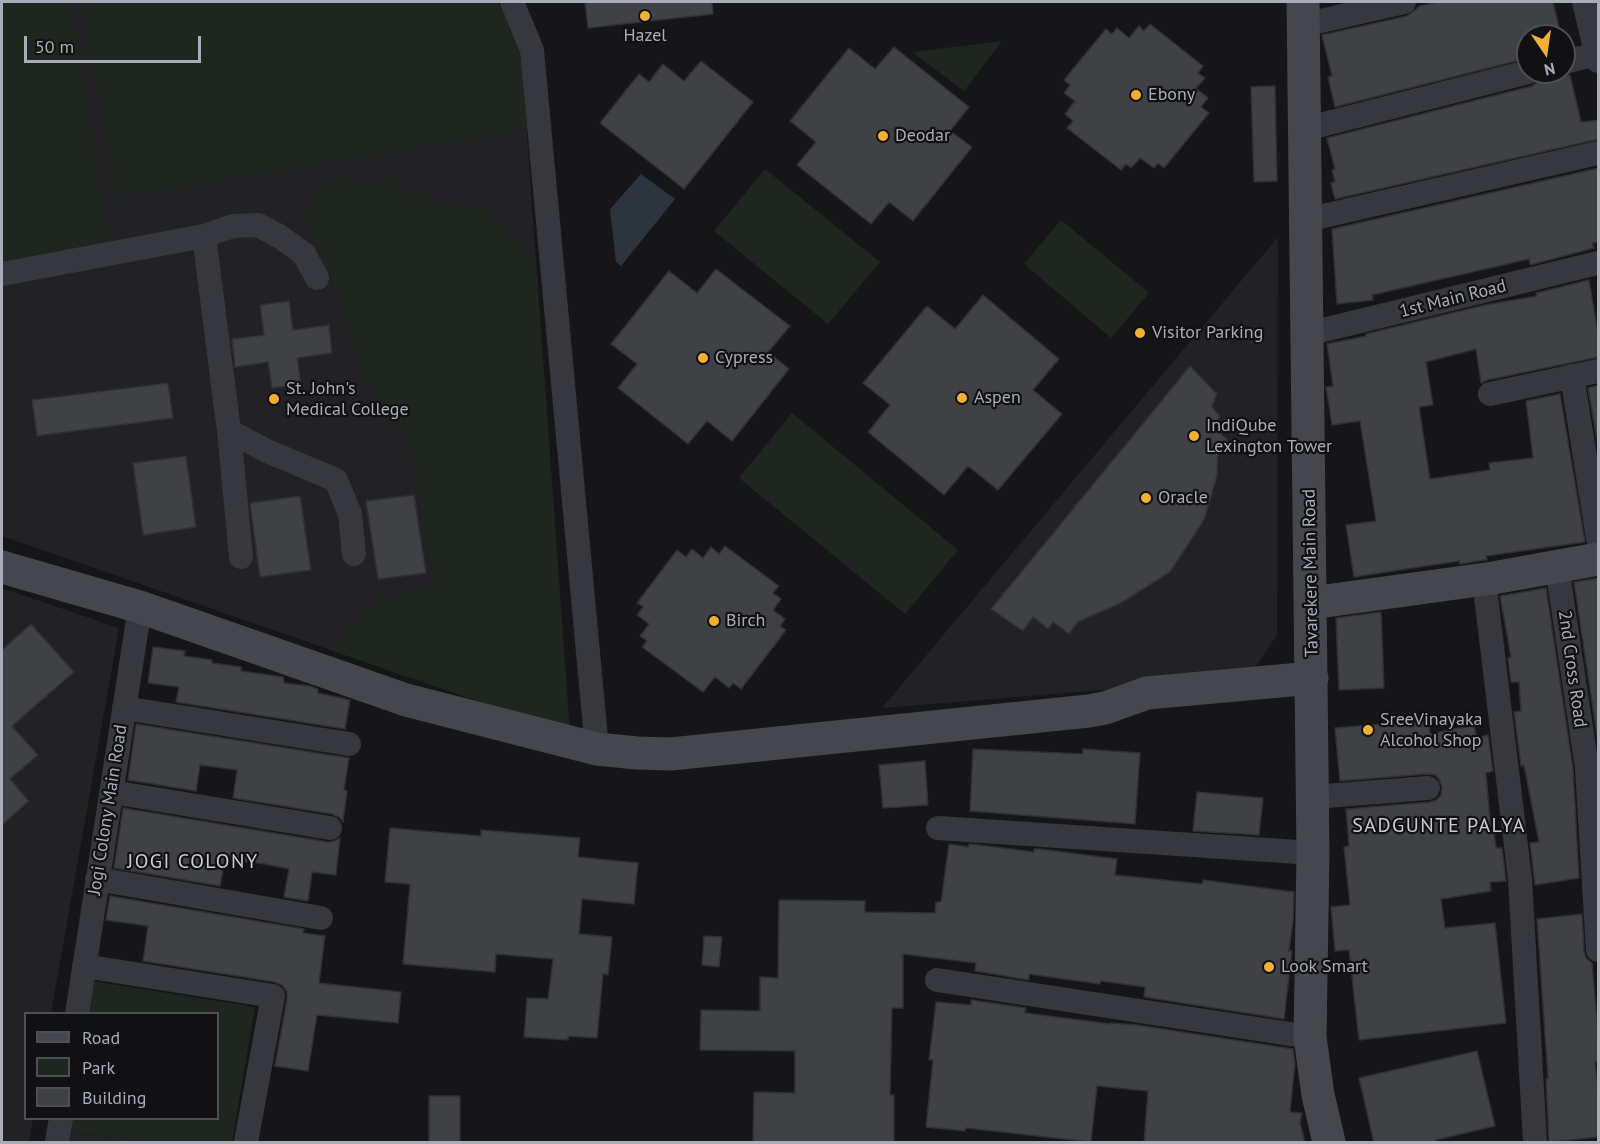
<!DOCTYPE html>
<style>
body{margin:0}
#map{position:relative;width:1600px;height:1144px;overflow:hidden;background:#161618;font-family:"PT Sans",sans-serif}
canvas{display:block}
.frame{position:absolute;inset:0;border:3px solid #a8adb8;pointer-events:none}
.legend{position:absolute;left:24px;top:1012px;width:195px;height:108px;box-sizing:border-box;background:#111113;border:2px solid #4d4f55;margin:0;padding:8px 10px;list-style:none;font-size:18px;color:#a8adb8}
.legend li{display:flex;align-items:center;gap:12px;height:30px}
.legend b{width:30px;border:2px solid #4d4f55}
.north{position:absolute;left:1516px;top:24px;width:60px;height:60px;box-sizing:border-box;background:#111113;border:2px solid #4d4f55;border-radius:50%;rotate:167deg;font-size:16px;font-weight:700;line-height:24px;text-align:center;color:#a8adb8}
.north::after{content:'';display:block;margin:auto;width:21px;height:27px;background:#f2b134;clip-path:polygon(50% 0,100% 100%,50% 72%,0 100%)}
.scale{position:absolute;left:24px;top:36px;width:177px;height:27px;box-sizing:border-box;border:3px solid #a8adb8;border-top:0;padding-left:8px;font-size:18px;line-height:21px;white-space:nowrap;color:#a8adb8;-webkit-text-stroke:4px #111113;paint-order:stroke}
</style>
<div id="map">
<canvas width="1600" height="1144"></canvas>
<div class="frame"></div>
<ul class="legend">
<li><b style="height:8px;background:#45474d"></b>Road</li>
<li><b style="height:16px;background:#1e261f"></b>Park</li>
<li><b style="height:16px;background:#404145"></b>Building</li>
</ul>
<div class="north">N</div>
<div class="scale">50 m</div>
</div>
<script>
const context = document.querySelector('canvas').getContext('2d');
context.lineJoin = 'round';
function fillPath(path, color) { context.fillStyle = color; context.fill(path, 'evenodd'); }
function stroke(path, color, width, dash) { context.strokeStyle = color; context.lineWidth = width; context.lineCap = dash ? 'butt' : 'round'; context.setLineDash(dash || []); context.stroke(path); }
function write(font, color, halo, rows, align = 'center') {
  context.font = font + ' "PT Sans",sans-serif'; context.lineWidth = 4.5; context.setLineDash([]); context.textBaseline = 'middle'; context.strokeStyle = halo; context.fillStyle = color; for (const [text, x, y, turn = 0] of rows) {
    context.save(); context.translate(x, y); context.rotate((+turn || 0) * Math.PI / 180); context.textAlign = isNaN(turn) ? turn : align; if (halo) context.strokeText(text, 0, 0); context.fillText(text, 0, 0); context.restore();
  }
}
fillPath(new Path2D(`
 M 2,2 L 498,2 L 521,51 L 570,733 L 2,536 Z
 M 1278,237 L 1277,635 L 1248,678 L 882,708 Z
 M 2,588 L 119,628 L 51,1013 L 26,1014 L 26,1118 L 33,1119 L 29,1142 L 2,1142 Z
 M 67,1131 L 146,1142 L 66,1142 Z`), '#222225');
fillPath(new Path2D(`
 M 2,2 L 70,2 L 110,250 L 2,264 Z
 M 82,2 L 498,2 L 521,51 L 527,128 L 117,197 Z
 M 1002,41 L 964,91 L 912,52 Z
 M 765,169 L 880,262 L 828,324 L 714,231 Z
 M 374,178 L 429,204 L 481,207 L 536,263 L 570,733 L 333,651 L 377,601 L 434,584 L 414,455 L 364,382 L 341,300 L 304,215 L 319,188 Z
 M 1061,220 L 1149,293 L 1111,338 L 1024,264 Z
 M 792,413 L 958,550 L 905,614 L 739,478 Z
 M 92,981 L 255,1007 L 232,1142 L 146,1142 L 67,1131 L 69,1119 L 218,1118 L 218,1014 L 86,1013 Z`), '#1e261f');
fillPath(new Path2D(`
 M 641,174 L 675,199 L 621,266 L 616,262 L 610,209 Z`), '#2c353c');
const building = new Path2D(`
 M 585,2 L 712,2 L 713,14 L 588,28 Z
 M 1437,2 L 1553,2 L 1561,36 L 1528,36 L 1528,58 L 1335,107 L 1328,77 L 1332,76 L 1322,35 L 1407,16 L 1420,6 Z
 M 1150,24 L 1203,66 L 1198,73 L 1205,78 L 1196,88 L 1208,98 L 1201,107 L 1209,113 L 1164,168 L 1158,163 L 1154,168 L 1140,158 L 1131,168 L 1126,164 L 1121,170 L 1067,128 L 1073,121 L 1065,114 L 1075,101 L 1064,93 L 1070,85 L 1064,80 L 1106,29 L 1112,34 L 1117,28 L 1129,38 L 1139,26 L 1144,31 Z
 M 894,47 L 969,107 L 950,131 L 972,147 L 913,221 L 889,202 L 871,224 L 797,165 L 816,142 L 790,121 L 849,48 L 875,69 Z
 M 701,61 L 753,102 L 684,189 L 600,123 L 639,74 L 649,82 L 663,64 L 684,81 Z
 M 1570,75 L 1581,122 L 1599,120 L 1599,139 L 1335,199 L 1331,183 L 1335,182 L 1332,170 L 1335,169 L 1327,138 L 1532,86 L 1539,81 Z
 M 1275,86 L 1277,181 L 1254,182 L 1251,87 Z
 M 1599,168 L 1599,242 L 1592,243 L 1594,248 L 1530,265 L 1529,259 L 1372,295 L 1373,300 L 1337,304 L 1332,229 Z
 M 716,269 L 790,326 L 768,352 L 789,369 L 732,441 L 707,421 L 688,444 L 618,388 L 637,364 L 611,344 L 669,271 L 697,293 Z
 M 1589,280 L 1599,340 L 1599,357 L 1487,380 L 1481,383 L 1476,349 L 1426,362 L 1433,405 L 1419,407 L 1430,479 L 1490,470 L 1489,463 L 1533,458 L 1526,401 L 1560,394 L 1585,542 L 1486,556 L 1487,560 L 1484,560 L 1460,564 L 1459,561 L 1354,577 L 1346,525 L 1376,521 L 1360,421 L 1332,425 L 1326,387 L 1333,386 L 1327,344 L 1366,336 L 1366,334 L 1485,305 L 1537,296 L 1536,293 Z
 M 983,295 L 1059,359 L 1033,390 L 1062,414 L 998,490 L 968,466 L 944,495 L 868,432 L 890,405 L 863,383 L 927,306 L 955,329 Z
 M 289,301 L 293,330 L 329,325 L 332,353 L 297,358 L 301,384 L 272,388 L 268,362 L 235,367 L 232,339 L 264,335 L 260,305 Z
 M 1190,366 L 1217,394 L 1212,406 L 1220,417 L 1214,426 L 1228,441 L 1218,451 L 1217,476 L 1204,520 L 1170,572 L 1121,603 L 1078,622 L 1069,634 L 1053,622 L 1048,629 L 1033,617 L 1023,631 L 991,609 Z
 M 168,383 L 173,418 L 37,436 L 32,400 Z
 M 1599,385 L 1599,451 L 1588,388 Z
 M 186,456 L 196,527 L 143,535 L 133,463 Z
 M 414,495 L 426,573 L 378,579 L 366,501 Z
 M 300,496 L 311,570 L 260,577 L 250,503 Z
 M 725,546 L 779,586 L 773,593 L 781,599 L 773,610 L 785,619 L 780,626 L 786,630 L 741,689 L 733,683 L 729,688 L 715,677 L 703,692 L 642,647 L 647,641 L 640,636 L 649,624 L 637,615 L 643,607 L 637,603 L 677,550 L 686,557 L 692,549 L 703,558 L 711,547 L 719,554 Z
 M 1599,578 L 1599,749 L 1574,582 Z
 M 1546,588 L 1573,769 L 1579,878 L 1535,885 L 1530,843 L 1539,842 L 1524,765 L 1521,766 L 1514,712 L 1521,711 L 1519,682 L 1511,682 L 1508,658 L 1511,657 L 1500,596 Z
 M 1381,612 L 1384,688 L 1339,690 L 1336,618 Z
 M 31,624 L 74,672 L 12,726 L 38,755 L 10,779 L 29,801 L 2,825 L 2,650 Z
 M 153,647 L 185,651 L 184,656 L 212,660 L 212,663 L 241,667 L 241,671 L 283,677 L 284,683 L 310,686 L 318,689 L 318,693 L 350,700 L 345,729 L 176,702 L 179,687 L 148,683 Z
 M 1429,720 L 1430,734 L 1474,725 L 1477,738 L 1488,735 L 1493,771 L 1486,773 L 1491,832 L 1494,832 L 1496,848 L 1502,848 L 1506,881 L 1490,882 L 1491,891 L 1441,899 L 1445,928 L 1495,923 L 1506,1023 L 1359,1040 L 1349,950 L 1335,951 L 1331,907 L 1350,905 L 1344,847 L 1349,846 L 1346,809 L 1430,802 L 1436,800 L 1441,795 L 1442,787 L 1439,779 L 1435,775 L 1427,774 L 1340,781 L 1335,728 Z
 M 136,724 L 349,758 L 344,790 L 347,791 L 343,822 L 339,817 L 332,814 L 233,798 L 237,770 L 200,765 L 196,791 L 128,780 Z
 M 973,749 L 1083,754 L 1083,749 L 1140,753 L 1135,824 L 970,811 Z
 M 925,761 L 928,805 L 883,808 L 879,765 Z
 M 1197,792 L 1263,798 L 1259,835 L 1193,831 Z
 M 123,808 L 328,842 L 334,841 L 340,838 L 336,875 L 312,872 L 308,901 L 284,897 L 289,869 L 265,864 L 225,859 L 220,886 L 114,868 Z
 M 390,828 L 481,836 L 481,830 L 580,838 L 578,857 L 638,863 L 634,904 L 582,899 L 579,934 L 612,937 L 608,975 L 603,974 L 597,1038 L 568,1036 L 568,1040 L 524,1037 L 527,998 L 548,999 L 553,959 L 496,954 L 495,972 L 403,964 L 410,884 L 385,882 Z
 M 949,844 L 968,847 L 969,844 L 979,845 L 1034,852 L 1034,849 L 1040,849 L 1117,859 L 1115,875 L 1202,884 L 1203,880 L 1294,892 L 1293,922 L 1289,951 L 1292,951 L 1284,1019 L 1144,997 L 1145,987 L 1101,981 L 1100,984 L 1029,974 L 1029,980 L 975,971 L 976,963 L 903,954 L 903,1008 L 892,1008 L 890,1095 L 894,1095 L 894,1143 L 753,1143 L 754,1092 L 795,1093 L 795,1051 L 700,1050 L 701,1010 L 760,1011 L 760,977 L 778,978 L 779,900 L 865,901 L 865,912 L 935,913 L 936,902 L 941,902 Z
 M 110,896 L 304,929 L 303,933 L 325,936 L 319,983 L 401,992 L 398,1023 L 317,1015 L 308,1071 L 275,1066 L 287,999 L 287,992 L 282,985 L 275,982 L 143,961 L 148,926 L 106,920 Z
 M 1582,914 L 1584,951 L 1586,958 L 1592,963 L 1597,1020 L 1599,1061 L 1595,1062 L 1599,1101 L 1599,1137 L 1549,1142 L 1546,1079 L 1548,1078 L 1537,919 Z
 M 704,936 L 722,937 L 719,967 L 702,965 Z
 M 971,1000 L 1026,1008 L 1025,1013 L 1111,1024 L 1111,1023 L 1137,1025 L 1293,1049 L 1295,1064 L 1290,1112 L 1302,1113 L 1300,1123 L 1305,1143 L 1144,1143 L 1148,1091 L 1097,1086 L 1091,1142 L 966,1128 L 965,1131 L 926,1127 L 933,1060 L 929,1060 L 936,1002 L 971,1005 Z
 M 1477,1051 L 1495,1126 L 1436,1140 L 1437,1143 L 1374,1143 L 1359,1078 Z
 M 429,1096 L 460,1096 L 460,1143 L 429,1143 Z`);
fillPath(building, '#404145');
stroke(building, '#303034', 1.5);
stroke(new Path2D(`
 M 512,2 L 532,50 L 597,749
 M 1584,2 L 1598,61
 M 1303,25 L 1404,2
 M 1564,62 L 1598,54
 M 1305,129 L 1528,72
 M 1306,220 L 1598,153
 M 204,236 L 233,226 L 258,225 L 279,236 L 304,254 L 317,278
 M 2,274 L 204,236 L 229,431 L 267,451 L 336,480 L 350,514 L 354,554
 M 1307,334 L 1598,263
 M 1572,376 L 1598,538
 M 1490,394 L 1598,371
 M 229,431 L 241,557
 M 1557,567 L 1587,768 L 1598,950
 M 1484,580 L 1520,879 L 1535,1142
 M 124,708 L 349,744
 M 112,792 L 330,828
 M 1313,797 L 1428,788
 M 938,828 L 1313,853
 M 97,879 L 321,918
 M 84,966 L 273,996 L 246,1142
 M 937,980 L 1310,1037
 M 77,1014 L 140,607
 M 57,1142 L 61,1118`), '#37383d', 24);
stroke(new Path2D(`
 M 1303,2 L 1313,853 L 1310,1037 L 1318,1095 L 1329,1142
 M 2,567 L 140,607 L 406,700 L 597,749 L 637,753 L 671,754 L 1089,711 L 1105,708 L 1147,693 L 1312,678
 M 1311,603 L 1493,578 L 1598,559`), '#45474d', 33);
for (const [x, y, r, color] of [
 [645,16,6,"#f2b134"],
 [1136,95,6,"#f2b134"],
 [883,136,6,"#f2b134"],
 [1140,333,6,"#f2b134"],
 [703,358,6,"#f2b134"],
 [962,398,6,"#f2b134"],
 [274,399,6,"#f2b134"],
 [1194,436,6,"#f2b134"],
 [1146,498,6,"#f2b134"],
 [714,621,6,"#f2b134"],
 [1368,730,6,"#f2b134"],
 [1269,967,6,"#f2b134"]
]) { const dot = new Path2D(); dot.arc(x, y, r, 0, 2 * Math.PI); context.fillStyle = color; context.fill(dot); stroke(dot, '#111113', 2); }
write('18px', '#a8adb8', '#111113', [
 ["Hazel",645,36,"center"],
 ["Ebony",1148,95],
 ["Deodar",895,136],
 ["Visitor Parking",1152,333],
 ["Cypress",715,358],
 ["St. John's",286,389],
 ["Medical College",286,410],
 ["Aspen",974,398],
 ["IndiQube",1206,426],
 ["Lexington Tower",1206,447],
 ["Oracle",1158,498],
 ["Birch",726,621],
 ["SreeVinayaka",1380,720],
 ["Alcohol Shop",1380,741],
 ["Look Smart",1281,967]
], 'left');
write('18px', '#a8adb8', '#111113', [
 ["1st Main Road",1453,299,-14],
 ["Tavarekere Main Road",1311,573,-91],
 ["2nd Cross Road",1572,669,82],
 ["Jogi Colony Main Road",108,810,-81]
]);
context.letterSpacing = '1.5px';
write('20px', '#c9ccd4', '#111113', [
 ["SADGUNTE PALYA",1439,826],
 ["JOGI COLONY",193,862]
]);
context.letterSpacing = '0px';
</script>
